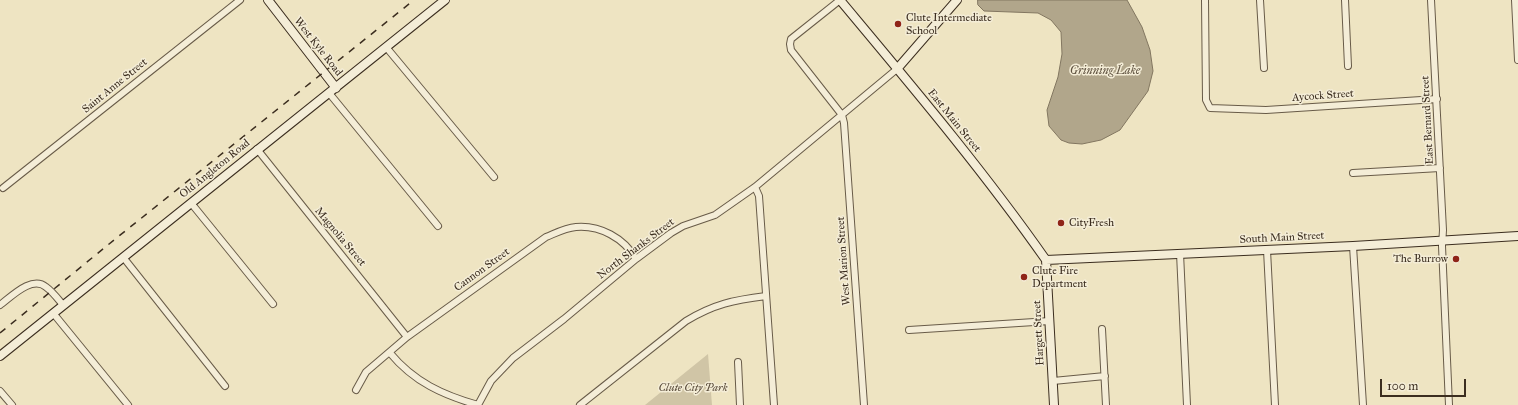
<!DOCTYPE html>
<style>
body{margin:0}
#map{position:relative;width:1518px;height:405px;overflow:hidden;background:#eee4c2;font-family:"IM FELL Great Primer",serif}
canvas{display:block}
.scale{position:absolute;left:1380px;top:379px;width:86px;height:18px;box-sizing:border-box;border:2px solid #3b2d1f;border-top:0;padding-left:5px;font-size:12px;line-height:14px;white-space:nowrap;color:#3b2d1f;-webkit-text-stroke:3px #f4edd7;paint-order:stroke}
</style>
<div id="map">
<canvas width="1518" height="405"></canvas>
<div class="scale">100 m</div>
</div>
<script>
const context = document.querySelector('canvas').getContext('2d');
context.lineJoin = 'round';
function fillPath(path, color) { context.fillStyle = color; context.fill(path, 'evenodd'); }
function stroke(path, color, width, dash) { context.strokeStyle = color; context.lineWidth = width; context.lineCap = dash ? 'butt' : 'round'; context.setLineDash(dash || []); context.stroke(path); }
function write(font, color, halo, rows, align = 'center') {
  context.font = font + ' "IM FELL Great Primer",serif'; context.lineWidth = 3; context.setLineDash([]); context.textBaseline = 'middle'; context.strokeStyle = halo; context.fillStyle = color; for (const [text, x, y, turn = 0] of rows) {
    context.save(); context.translate(x, y); context.rotate((+turn || 0) * Math.PI / 180); context.textAlign = isNaN(turn) ? turn : align; if (halo) context.strokeText(text, 0, 0); context.fillText(text, 0, 0); context.restore();
  }
}
fillPath(new Path2D(`
 M 708,354 L 712,405 L 645,405 Z`), '#d0c5a6');
const water = new Path2D(`
 M 978,0 L 1127,0 L 1142,27 L 1150,50 L 1153,71 L 1148,91 L 1120,130 L 1101,140 L 1082,144 L 1069,143 L 1061,140 L 1049,126 L 1047,110 L 1058,77 L 1062,54 L 1061,32 L 1051,20 L 1038,13 L 984,11 L 978,5 Z`);
fillPath(water, '#b1a68b');
stroke(water, '#827660', 1);
const street = new Path2D(`
 M 840,0 L 791,39 L 790,44 L 791,50 L 842,115 L 844,123 L 864,405
 M 1205,0 L 1206,100 L 1210,108 L 1266,110 L 1437,99
 M 1260,0 L 1264,68
 M 1345,0 L 1348,66
 M 1431,0 L 1443,230 L 1442,246 L 1449,405
 M 1515,0 L 1518,60
 M 386,47 L 494,177
 M 329,93 L 438,226
 M 257,149 L 407,337
 M 1353,173 L 1440,168
 M 755,187 L 759,196 L 774,405
 M 3,188 L 240,0
 M 191,203 L 273,304
 M 1353,246 L 1363,405
 M 1267,250 L 1275,405
 M 1180,253 L 1187,405
 M 123,257 L 225,386
 M 0,305 C 11,297 32,275 46,287 C 53,292 58,299 63,305
 M 53,313 L 128,405
 M 1102,329 L 1106,405
 M 909,330 L 1050,321
 M 390,353 C 414,382 443,395 478,405 L 491,381 L 513,358 L 564,319 L 636,259 L 671,233 L 683,226 L 715,215 L 755,187 L 897,69
 M 738,362 L 740,405
 M 1053,381 L 1105,376
 M 356,390 L 366,372 L 407,337 L 546,237 C 556,233 565,228 576,227 C 600,225 624,238 636,259
 M 0,391 L 12,405
 M 580,405 L 686,321 C 714,304 734,300 766,296`);
const secondary = new Path2D(`
 M 268,0 L 336,88
 M 840,0 C 911,85 983,170 1046,260
 M 897,69 L 957,0
 M 1046,260 L 1353,246 L 1518,236
 M 1046,260 L 1054,405
 M 0,356 L 445,0`);
stroke(street, '#685b48', 8);
stroke(secondary, '#3b2d1f', 10);
stroke(street, '#f4edd7', 6);
stroke(secondary, '#f4edd7', 8);
stroke(new Path2D(`
 M 0,333 L 114,240 L 414,0`), '#3b2d1f', 1.5, [7, 7]);
for (const [x, y, r, color] of [
 [898,24,4,"#8f2418"],
 [1061,223,4,"#8f2418"],
 [1456,259,4,"#8f2418"],
 [1024,277,4,"#8f2418"]
]) { const dot = new Path2D(); dot.arc(x, y, r, 0, 2 * Math.PI); context.fillStyle = color; context.fill(dot); stroke(dot, '#f4edd7', 1.5); }
write('11px', '#3b2d1f', '#f4edd7', [
 ["Clute Intermediate",906,18],
 ["School",906,31],
 ["CityFresh",1069,223],
 ["The Burrow",1448,259,"right"],
 ["Clute Fire",1032,271],
 ["Department",1032,284]
], 'left');
write('11px', '#3b2d1f', '#f4edd7', [
 ["West Kyle Road",318,47,52],
 ["Saint Anne Street",115,86,-39],
 ["Aycock Street",1323,96,-4],
 ["East Bernard Street",1428,120,-93],
 ["East Main Street",954,121,51],
 ["Old Angleton Road",215,169,-39],
 ["Magnolia Street",340,237,50],
 ["South Main Street",1282,238,-3],
 ["North Shanks Street",636,249,-37],
 ["West Marion Street",844,261,-94],
 ["Cannon Street",482,270,-36],
 ["Hargett Street",1039,333,-93]
]);
write('italic 11px', '#594b3a', '#f4edd7', [
 ["Clute City Park",693,388]
]);
write('italic 12px', '#5e513f', '#f4edd7', [
 ["Grinning Lake",1105,71]
]);
</script>
